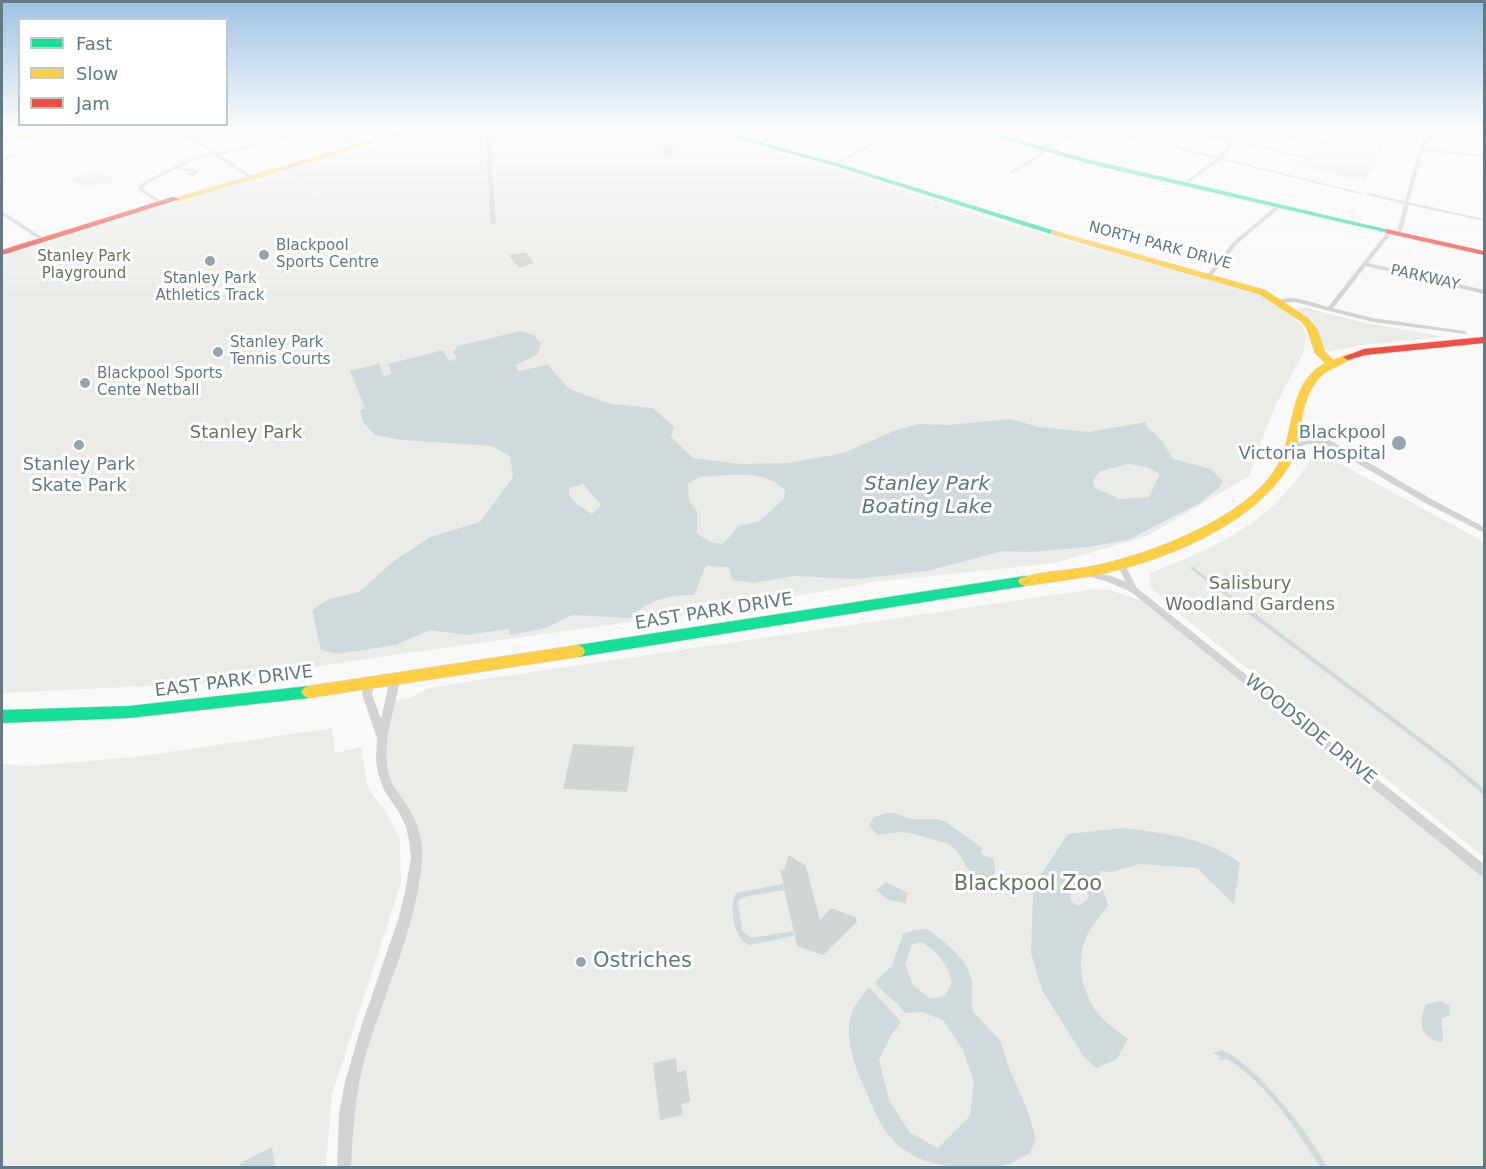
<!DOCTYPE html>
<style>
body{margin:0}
#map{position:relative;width:1486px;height:1169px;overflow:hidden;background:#f9f9f9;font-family:"DejaVu Sans",sans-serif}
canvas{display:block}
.frame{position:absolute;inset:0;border:3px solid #627a86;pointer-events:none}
.legend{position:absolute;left:18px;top:18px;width:210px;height:108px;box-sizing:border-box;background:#fff;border:2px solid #c0cacf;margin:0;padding:8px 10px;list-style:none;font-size:18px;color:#627a86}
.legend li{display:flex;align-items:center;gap:12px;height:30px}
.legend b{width:30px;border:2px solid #c0cacf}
</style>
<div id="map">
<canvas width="1486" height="1169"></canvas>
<div class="frame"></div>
<ul class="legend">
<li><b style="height:8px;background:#16e098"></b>Fast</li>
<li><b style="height:8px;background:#ffcf43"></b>Slow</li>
<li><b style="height:8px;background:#f24e42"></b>Jam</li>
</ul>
</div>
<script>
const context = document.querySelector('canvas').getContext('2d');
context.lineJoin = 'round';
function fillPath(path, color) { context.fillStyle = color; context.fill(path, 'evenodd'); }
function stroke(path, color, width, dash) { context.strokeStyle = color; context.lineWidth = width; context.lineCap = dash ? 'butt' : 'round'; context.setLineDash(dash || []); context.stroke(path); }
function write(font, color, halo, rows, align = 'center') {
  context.font = font + ' "DejaVu Sans",sans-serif'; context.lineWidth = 6; context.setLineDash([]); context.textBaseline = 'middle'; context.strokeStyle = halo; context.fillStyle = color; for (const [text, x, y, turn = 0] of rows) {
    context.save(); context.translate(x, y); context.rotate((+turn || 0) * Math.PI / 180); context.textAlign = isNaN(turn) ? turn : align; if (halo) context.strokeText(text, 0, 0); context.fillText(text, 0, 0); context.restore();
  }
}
fillPath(new Path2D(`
 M 449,131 L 706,131 L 869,179 L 1011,225 L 1256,293 L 1289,313 L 1303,328 L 1306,335 L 1304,351 L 1274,408 L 1249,476 L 1147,536 L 1056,563 L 874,582 L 718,610 L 386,656 L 211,683 L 2,693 L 2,256 L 278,170 L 321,196 L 283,171 L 410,135 L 431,136 Z
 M 1338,131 L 1398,131 L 1385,141 L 1366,182 L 1293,165 Z
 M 101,170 L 116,180 L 85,189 L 70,179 Z
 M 1295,308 L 1306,308 L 1361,322 L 1445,337 L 1361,345 L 1329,352 C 1321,346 1322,338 1317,330 C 1313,320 1304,314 1295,308 Z
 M 1317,451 L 1484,542 L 1484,857 L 1178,613 L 1151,587 L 1149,576 L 1151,573 C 1199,553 1251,533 1286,492 C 1298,479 1307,464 1317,451 Z
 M 1094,589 L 1109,590 L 1143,601 L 1197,638 L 1484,871 L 1484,1167 L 344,1168 L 352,1082 L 403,929 L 415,836 L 382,771 L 391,702 L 410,698 L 427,689 L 471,681 Z
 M 332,728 L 335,753 L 361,747 L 368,789 L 385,811 L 400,839 L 401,883 L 332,1094 L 326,1167 L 2,1167 L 2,764 L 27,766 L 135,757 Z`), '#eaede7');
fillPath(new Path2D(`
 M 520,331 L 534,335 L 541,344 L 537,355 L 516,365 L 518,371 L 548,365 L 569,389 L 611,404 L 653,408 L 674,427 L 671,437 L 693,458 L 740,464 L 788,463 L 844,453 L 896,430 L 920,424 L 949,425 L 1010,419 L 1039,427 L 1088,432 L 1146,422 L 1145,425 L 1162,441 L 1173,459 L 1211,469 L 1223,481 L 1219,488 L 1200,503 L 1128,540 L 1088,547 L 1030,552 L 1003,551 L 927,571 L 855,579 L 794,576 L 753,583 L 733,580 L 728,567 L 706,566 L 694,595 C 671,595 646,600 630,618 L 572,615 L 546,628 L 510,635 L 509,629 L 466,635 L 430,630 L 396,645 L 337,654 L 321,650 L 312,610 L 329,599 L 359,592 L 394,561 L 430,537 L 480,522 L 513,477 L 510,456 L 492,446 L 402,440 L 375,435 L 364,423 L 360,410 L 365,408 L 350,371 L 379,364 L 384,376 L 392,374 L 388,364 L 443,350 L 449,361 L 457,359 L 453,352 L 458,346 ZM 1129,464 L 1147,467 L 1160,474 L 1149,497 L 1119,499 L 1094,487 L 1093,480 L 1100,471 ZM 699,477 C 725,476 767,468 785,491 L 784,498 L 773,509 L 759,521 L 739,526 L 723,544 L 710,542 L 697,533 L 697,511 L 689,500 L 688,484 ZM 583,484 L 601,505 L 592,514 L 578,505 L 569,495 L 569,488 Z
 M 887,813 L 895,813 L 911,819 L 937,819 L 946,822 L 982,848 L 981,853 L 984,856 L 993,858 C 996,868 996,876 989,885 L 976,882 L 957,851 L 949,844 L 914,834 L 901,832 L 877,835 L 869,825 L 874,817 Z
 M 1124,828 C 1166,834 1206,837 1240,863 L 1234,904 L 1197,868 L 1140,864 L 1111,872 L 1100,871 L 1099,877 L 1108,905 C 1102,915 1092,925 1087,935 C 1074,962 1083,998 1102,1018 C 1109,1026 1120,1032 1128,1039 L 1117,1059 L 1096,1068 L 1084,1057 L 1042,990 L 1031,953 L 1033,894 L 1040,876 L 1068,834 ZM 1079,884 L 1085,887 L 1089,898 L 1079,906 L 1071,902 L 1070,888 L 1073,885 Z
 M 886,882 L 908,893 L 905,903 L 888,900 L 876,890 Z
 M 783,884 L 784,890 L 744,897 L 738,901 L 742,930 L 751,938 L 793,931 L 794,936 L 750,945 C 734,940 728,907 736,893 Z
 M 927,929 C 945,942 969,959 972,983 C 973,993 971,1002 973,1012 L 1000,1040 L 1009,1068 L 1027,1109 L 1036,1139 L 1030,1153 C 1020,1158 1009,1166 997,1167 C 962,1169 919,1168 894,1141 C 880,1127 873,1108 865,1089 C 855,1067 842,1034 853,1010 C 857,1002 864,995 869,987 L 901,1022 L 890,1037 L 879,1060 L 889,1100 L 910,1133 L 938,1148 L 970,1116 L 974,1082 L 963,1050 L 943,1020 L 922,1012 L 905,1013 C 895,999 884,995 875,982 L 892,966 L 903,934 L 915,930 ZM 922,942 C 938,953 947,963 952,982 L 945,996 L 930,999 L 913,985 L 905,965 L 912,944 Z
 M 1440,1001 L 1450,1005 L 1449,1016 L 1442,1018 C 1440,1027 1445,1034 1442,1042 C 1420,1040 1418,1021 1426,1004 Z
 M 1222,1050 C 1256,1064 1310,1134 1327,1167 L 1320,1167 C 1296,1129 1267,1083 1227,1059 L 1219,1060 L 1220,1056 L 1213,1053 Z
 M 272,1147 L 275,1167 L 240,1167 L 240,1163 Z`), '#d0dadc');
stroke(new Path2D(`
 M 1192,568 L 1233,599`), '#d0dadc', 3);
stroke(new Path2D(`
 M 1231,598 L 1450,763 L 1484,792`), '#d0dadc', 4.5);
fillPath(new Path2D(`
 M 665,145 L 681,146 L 673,157 L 658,155 Z
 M 521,253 L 526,253 L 534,263 L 519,268 L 509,255 Z
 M 573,744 L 634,747 L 627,792 L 563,789 Z
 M 789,855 L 806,866 L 820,920 L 831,908 L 855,917 L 857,922 L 823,955 L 797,946 L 780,870 L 784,869 Z
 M 676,1058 L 677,1072 L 686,1070 L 690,1102 L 681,1104 L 683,1115 L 660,1120 L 653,1063 Z`), '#d2d5d5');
const fast = new Path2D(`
 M 709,131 L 719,131 L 836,163 L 1058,232 L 1051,234 L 832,165 Z
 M 975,131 L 985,131 L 1095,161 L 1393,231 L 1389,233 L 1094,165 Z
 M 1025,576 L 1032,581 L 1025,586 L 578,657 L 573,655 L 571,651 L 573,647 L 578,645 Z
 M 309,686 L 314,688 L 317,692 L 314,696 L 309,698 L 129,718 L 2,723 L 2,710 L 129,706 Z`);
const slow = new Path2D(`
 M 38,131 L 48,131 L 2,144 L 2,140 Z
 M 403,131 L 413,131 L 179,201 L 172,199 Z
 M 1480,131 L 1484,131 L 1484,134 L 1482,133 Z
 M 1051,230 L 1265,290 L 1308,318 L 1317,329 L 1325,352 L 1333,360 L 1348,354 L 1353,357 C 1342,367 1325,368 1316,382 C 1297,406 1304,442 1288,468 C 1250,527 1163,561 1097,575 C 1073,580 1049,582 1025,586 L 1020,584 L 1018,581 L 1020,578 C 1045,570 1072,571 1097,565 C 1151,554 1252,515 1278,464 C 1296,430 1287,384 1325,363 L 1315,353 L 1307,329 L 1302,322 L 1259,294 L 1051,234 Z
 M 578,645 L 583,647 L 585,651 L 583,655 L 578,657 L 309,698 L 304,696 L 301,692 L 304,688 L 309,686 Z`);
const jam = new Path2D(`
 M 173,197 L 180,199 L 2,255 L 2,250 Z
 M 1386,229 L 1484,251 L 1484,255 L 1386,233 Z
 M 1484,337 L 1484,343 L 1365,355 L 1348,360 L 1343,357 L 1364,349 Z`);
stroke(fast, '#d3d6d7', 1);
stroke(slow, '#d3d6d7', 1);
stroke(jam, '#d3d6d7', 1);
fillPath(new Path2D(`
 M 179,131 L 184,131 L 218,153 L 305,131 L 312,131 L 221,155 L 251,175 L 251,177 L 247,177 L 214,155 L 192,161 L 180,167 L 199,170 L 199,172 L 193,176 L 189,175 L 193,172 L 175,169 L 144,186 L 143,189 L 163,202 L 158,203 L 138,190 L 140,184 L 188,159 L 212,153 Z
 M 327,131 L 332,131 L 358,146 L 354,147 Z
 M 409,131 L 429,133 L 443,131 L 429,135 Z
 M 486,131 L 490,131 L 496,223 L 493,225 L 490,223 Z
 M 780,131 L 785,131 L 761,145 L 757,144 Z
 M 896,131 L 901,131 L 836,165 L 832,164 Z
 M 1074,131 L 1079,131 L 1046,149 L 1043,156 L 1013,173 L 1009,172 L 1039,154 L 1042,147 Z
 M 1108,131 L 1115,131 L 1219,157 L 1230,141 L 1190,131 L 1197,131 L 1233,139 L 1243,131 L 1248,131 L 1237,140 L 1305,157 L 1303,158 L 1234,142 L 1223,158 L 1362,193 L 1360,194 L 1221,160 L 1185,185 L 1183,184 L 1183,183 L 1216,159 Z
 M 1265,131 L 1272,131 L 1322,143 L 1320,144 Z
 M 1429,131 L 1433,131 L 1424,148 L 1484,155 L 1484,157 L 1423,151 L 1409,202 L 1484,219 L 1484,221 L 1409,205 L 1401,235 L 1396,236 L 1404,204 L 1366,195 L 1369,193 L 1405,201 L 1419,149 Z
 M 16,154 L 18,156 L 2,161 L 2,159 Z
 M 1277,205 L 1282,206 L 1237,244 L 1211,277 L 1207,277 L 1207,275 L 1233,242 Z
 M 2,211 L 4,212 L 45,239 L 40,240 L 2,215 Z
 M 1389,231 L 1392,233 L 1368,263 L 1484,290 L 1484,294 L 1366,266 L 1333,308 L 1373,318 L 1464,331 L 1467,333 L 1466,334 L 1373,322 L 1295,302 L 1279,303 L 1276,301 C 1292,294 1311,302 1328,307 L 1387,232 Z
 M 1292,425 L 1309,428 L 1433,500 L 1484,527 L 1484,533 L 1427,504 L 1326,445 L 1308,444 L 1292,449 L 1289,449 L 1289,445 L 1307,440 L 1318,440 L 1303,432 L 1292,429 Z
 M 1120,560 L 1123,561 L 1137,588 L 1484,864 L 1484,877 L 1480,875 L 1131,592 L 1106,581 L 1082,575 L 1081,573 L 1085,570 L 1111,576 L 1126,582 L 1116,563 Z
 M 395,675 L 399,676 L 400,679 C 395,710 381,742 389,774 C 391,784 398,792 404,801 C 417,819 424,840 422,861 C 416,929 385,990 366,1054 C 355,1092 353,1129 351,1168 L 337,1168 L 339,1114 L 345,1082 L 361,1027 L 398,920 L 405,892 L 411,858 L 409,840 L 406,827 L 400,814 L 384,790 L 378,773 L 376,761 L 377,738 L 362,694 L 365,681 L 369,680 L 373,681 L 374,684 L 372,694 L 381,719 L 390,679 L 391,676 Z`), '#d2d3d4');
fillPath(fast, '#16e098');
fillPath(slow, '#ffcf43');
fillPath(jam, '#f24e42');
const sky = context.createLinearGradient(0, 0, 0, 295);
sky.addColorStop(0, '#9ec3e3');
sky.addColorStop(0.44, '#fcfcfc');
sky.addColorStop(1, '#fcfcfc00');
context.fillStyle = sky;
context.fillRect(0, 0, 1486, 295);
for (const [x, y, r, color] of [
 [264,255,6,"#97a6ae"],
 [210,261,6,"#97a6ae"],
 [218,352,6,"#97a6ae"],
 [85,383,6,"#97a6ae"],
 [1399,443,8,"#97a6ae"],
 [79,445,6,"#97a6ae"],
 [581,962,6,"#97a6ae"]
]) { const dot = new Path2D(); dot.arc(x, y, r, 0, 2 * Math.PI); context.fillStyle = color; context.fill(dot); stroke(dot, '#fff', 2); }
write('15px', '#627a86', '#fff', [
 ["Blackpool",276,246],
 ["Sports Centre",276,263],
 ["Stanley Park",210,279,"center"],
 ["Athletics Track",210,296,"center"],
 ["Stanley Park",230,343],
 ["Tennis Courts",230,360],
 ["Blackpool Sports",97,374],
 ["Cente Netball",97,391]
], 'left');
write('15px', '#627a86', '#fff', [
 ["NORTH PARK DRIVE",1160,246,15],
 ["PARKWAY",1425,278,13]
]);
write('15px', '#66775e', '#fff', [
 ["Stanley Park",84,257],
 ["Playground",84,274]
]);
write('18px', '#66775e', '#fff', [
 ["Stanley Park",246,433],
 ["Salisbury",1250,584],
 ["Woodland Gardens",1250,605]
]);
write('18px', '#627a86', '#fff', [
 ["Blackpool",1386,433],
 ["Victoria Hospital",1386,454],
 ["Stanley Park",79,465,"center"],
 ["Skate Park",79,486,"center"]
], 'right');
write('18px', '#627a86', '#fff', [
 ["EAST PARK DRIVE",714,612,-9],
 ["EAST PARK DRIVE",234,682,-7],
 ["WOODSIDE DRIVE",1310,730,39]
]);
write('italic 20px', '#5e797e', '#fff', [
 ["Stanley Park",927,485],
 ["Boating Lake",927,508]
]);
write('21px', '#66775e', '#fff', [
 ["Blackpool Zoo",1028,885]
]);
write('21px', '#627a86', '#fff', [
 ["Ostriches",593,962]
], 'left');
</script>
